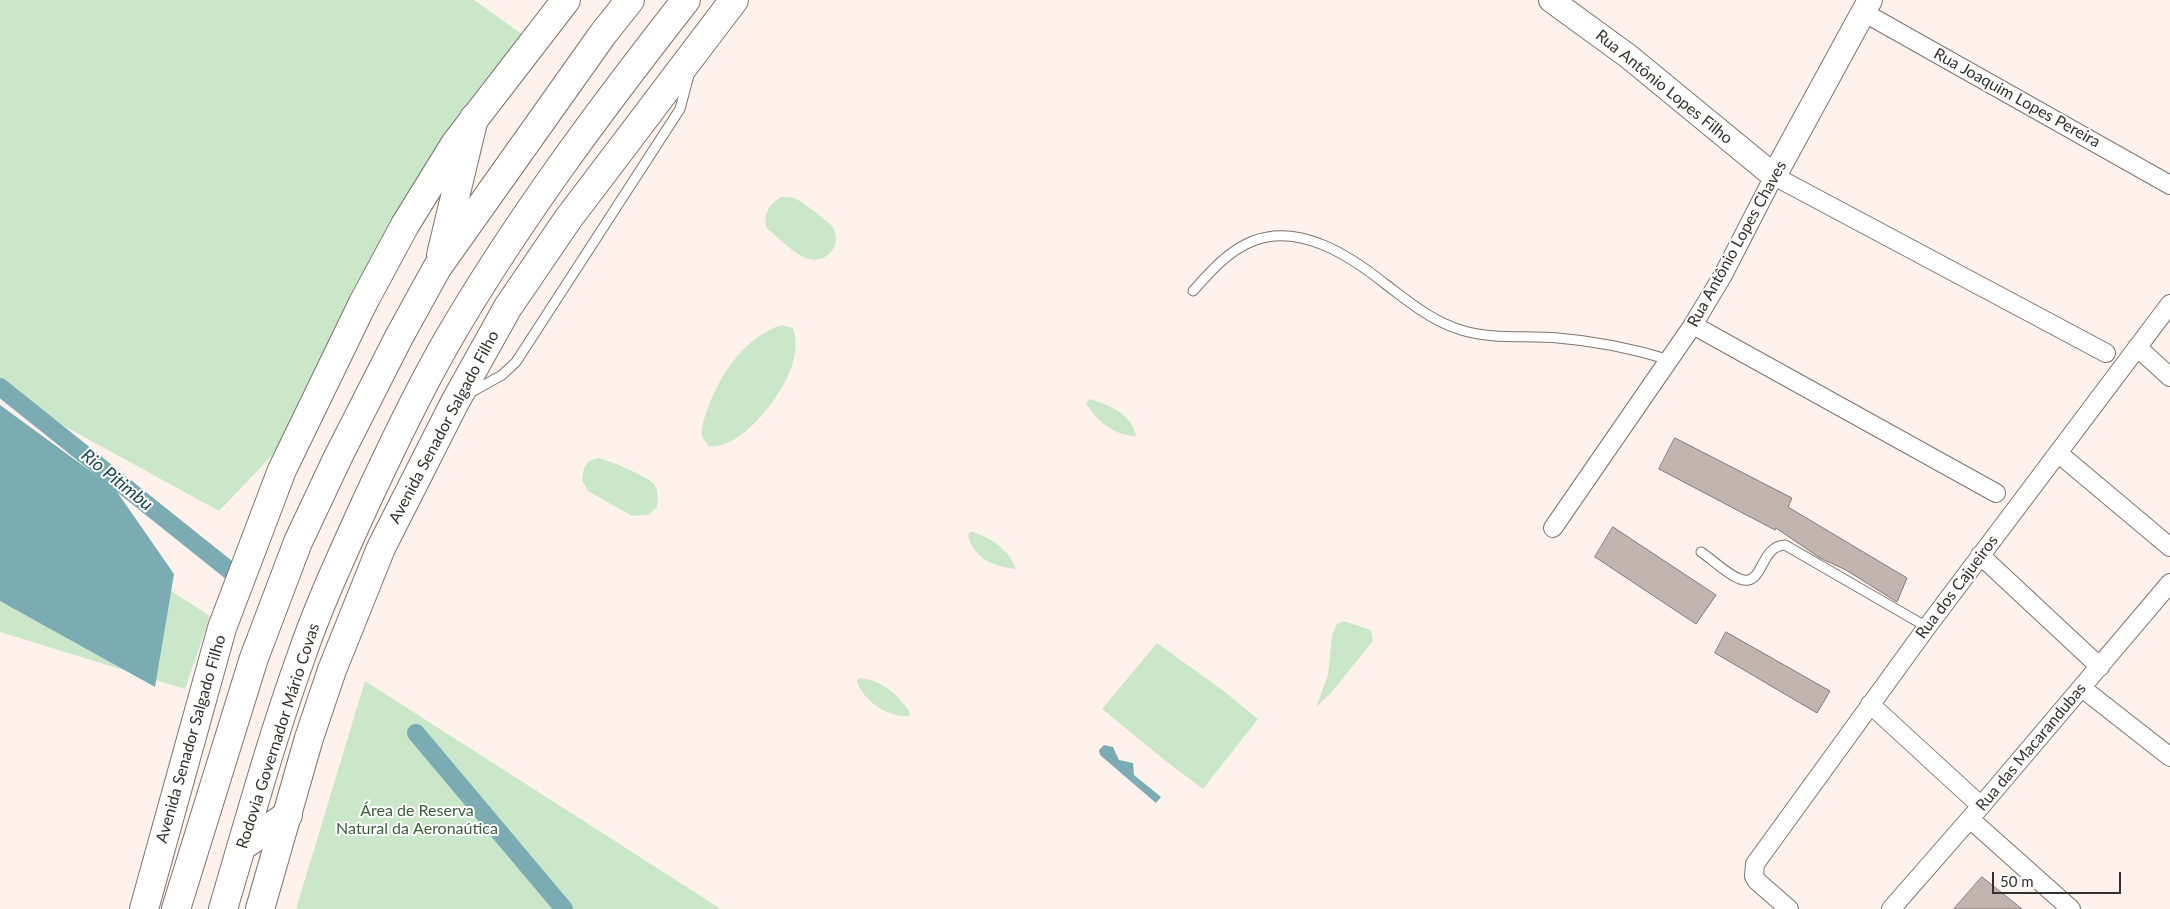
<!DOCTYPE html>
<meta charset="utf-8">
<style>
body{margin:0}
#map{position:relative;width:2170px;height:909px;overflow:hidden;background:#fff2ec;font-family:Lato,sans-serif}
canvas{display:block}
.scale{position:absolute;left:1992px;top:872px;width:129px;height:22px;box-sizing:border-box;border:2px solid #35302e;border-top:0;padding-left:6px;font-size:15px;line-height:18px;white-space:nowrap;color:#35302e;-webkit-text-stroke:4px #fff;paint-order:stroke}
</style>
<div id="map">
<canvas width="2170" height="909"></canvas>
<div class="scale">50 m</div>
</div>
<script>
const context = document.querySelector('canvas').getContext('2d');
context.lineJoin = 'round';
function fillPath(path, color) { context.fillStyle = color; context.fill(path, 'evenodd'); }
function stroke(path, color, width, dash) { context.strokeStyle = color; context.lineWidth = width; context.lineCap = dash ? 'butt' : 'round'; context.setLineDash(dash || []); context.stroke(path); }
function write(font, color, halo, rows, align = 'center') {
  context.font = font + ' Lato,sans-serif'; context.lineWidth = 4; context.setLineDash([]); context.textBaseline = 'middle'; context.strokeStyle = halo; context.fillStyle = color; for (const [text, x, y, turn = 0] of rows) {
    context.save(); context.translate(x, y); context.rotate((+turn || 0) * Math.PI / 180); context.textAlign = isNaN(turn) ? turn : align; if (halo) context.strokeText(text, 0, 0); context.fillText(text, 0, 0); context.restore();
  }
}
fillPath(new Path2D(`
 M 0,0 L 474,0 L 540,47 L 364,307 L 304,422 L 219,511 L 15,399 L 0,388 Z
 M 781,197 C 785,197 792,197 796,199 C 803,202 829,222 833,227 C 844,248 823,267 803,257 C 790,250 778,237 766,228 C 764,213 768,205 781,197 Z
 M 782,325 L 793,328 C 797,340 796,351 793,362 C 786,391 741,452 708,446 C 707,443 703,439 702,436 C 700,426 706,414 709,405 C 722,372 746,336 782,325 Z
 M 1090,399 C 1109,405 1132,414 1136,436 C 1115,436 1096,421 1086,403 Z
 M 598,458 C 607,459 648,477 654,484 C 659,491 658,499 657,507 L 648,515 L 632,516 L 588,491 L 582,480 L 584,468 L 589,461 Z
 M 0,481 L 210,616 L 185,689 L 0,632 Z
 M 970,532 L 974,532 C 993,540 1008,548 1016,569 C 994,567 973,558 968,535 Z
 M 1344,621 L 1371,630 L 1373,641 L 1330,694 L 1316,707 L 1328,675 L 1332,635 L 1337,624 Z
 M 1157,643 L 1225,692 L 1258,719 L 1203,789 L 1167,762 L 1102,709 Z
 M 859,678 C 881,680 897,693 909,711 L 909,716 C 889,718 863,701 857,681 Z
 M 365,681 L 721,909 L 296,909 Z`), '#cae7c9');
fillPath(new Path2D(`
 M 0,405 L 115,489 L 174,574 L 155,687 L 0,601 Z
 M 1104,745 L 1113,747 L 1119,760 L 1133,763 L 1134,775 L 1161,797 L 1156,803 L 1100,755 L 1099,750 Z`), '#7bacb4');
stroke(new Path2D(`
 M 0,387 L 234,574
 M 416,733 L 564,909`), '#7bacb4', 18);
const building = new Path2D(`
 M 1675,438 L 1792,498 L 1788,507 L 1907,578 L 1897,602 L 1846,570 L 1820,558 L 1776,528 L 1775,530 L 1659,469 Z
 M 1613,527 L 1716,595 L 1696,624 L 1595,557 Z
 M 1726,632 L 1830,691 L 1817,713 L 1715,653 Z
 M 1982,877 L 2022,909 L 1954,909 Z`);
fillPath(building, '#c2b5b0');
stroke(building, '#847873', 1);
const lane = new Path2D(`
 M 1193,291 C 1210,272 1229,250 1253,241 C 1299,223 1349,255 1384,283 C 1408,301 1431,321 1461,330 C 1493,340 1526,335 1558,338 C 1596,341 1634,349 1670,360
 M 468,394 L 502,375 L 516,362 L 680,109 L 689,75
 M 1701,552 C 1712,559 1728,575 1740,579 C 1764,588 1759,546 1785,545 L 1927,627`);
const street = new Path2D(`
 M 1863,12 L 2170,185
 M 1693,325 L 1996,493
 M 2137,347 L 2170,377
 M 2058,453 L 2170,547
 M 1553,528 L 1693,325 L 1723,275 L 1774,176 L 2106,353
 M 1980,555 L 2100,667
 M 2082,688 L 2170,757
 M 1870,704 L 1981,806
 M 1970,819 L 2071,909
 M 1789,909 L 1757,881 L 1754,876 L 1755,864 L 1927,627 L 2170,304
 M 1891,909 L 1981,806 L 2170,583`);
const secondary = new Path2D(`
 M 1551,0 L 1628,56 L 1774,176 L 1870,0`);
const primary = new Path2D(`
 M 144,909 L 222,628 L 282,470 L 363,303 L 405,225 L 455,144 L 566,0
 M 260,909 L 309,738 L 332,670 L 381,548 L 455,402 L 508,307 L 568,219 L 734,0`);
const highway = new Path2D(`
 M 441,255 L 474,118
 M 241,847 L 288,815
 M 176,909 L 254,658 L 298,542 L 338,457 L 399,337 L 437,268 L 603,34 L 630,0
 M 223,909 C 248,825 271,740 301,657 C 319,604 344,551 367,500 C 392,447 417,394 446,343 C 516,222 600,110 686,0`);
stroke(lane, '#7e736d', 11);
stroke(street, '#7e736d', 20);
stroke(secondary, '#7e736d', 26);
stroke(primary, '#7e736d', 30);
stroke(highway, '#7e736d', 30);
stroke(lane, '#fff', 9);
stroke(street, '#fff', 18);
stroke(secondary, '#fff', 24);
stroke(primary, '#fff', 28);
stroke(highway, '#fff', 28);
write('16px', '#35302e', '#fff', [
 ["Rua Antônio Lopes Filho",1664,87,39],
 ["Rua Joaquim Lopes Pereira",2017,98,29],
 ["Rua Antônio Lopes Chaves",1737,244,-61],
 ["Avenida Senador Salgado Filho",444,427,-62],
 ["Rua dos Cajueiros",1957,587,-53],
 ["Rodovia Governador Mário Covas",278,736,-72],
 ["Avenida Senador Salgado Filho",191,739,-74],
 ["Rua das Macarandubas",2031,747,-50]
]);
write('16px', '#376137', '#fff', [
 ["Área de Reserva",417,811],
 ["Natural da Aeronaútica",417,829]
]);
write('italic 18px', '#18444c', '#fff', [
 ["Rio Pitimbu",117,480,39]
]);
</script>
